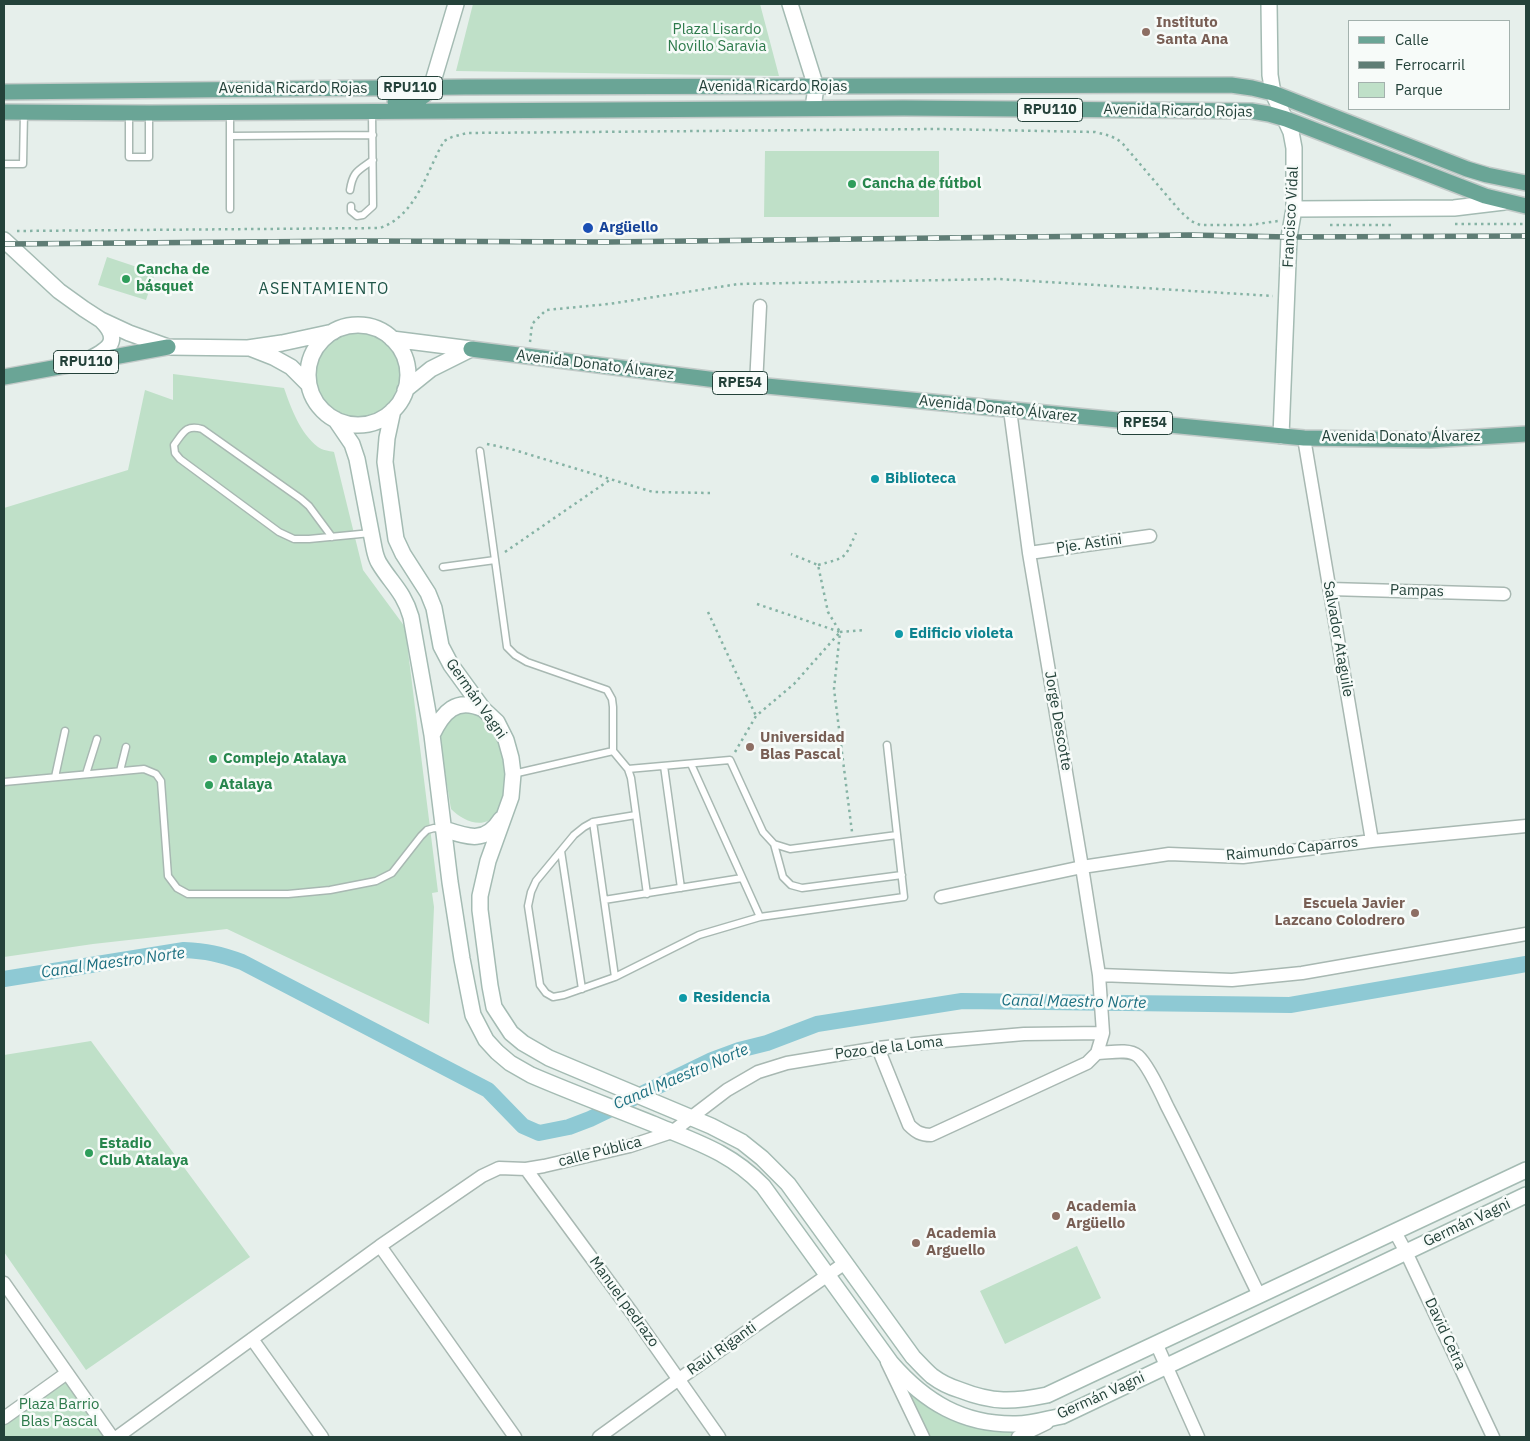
<!DOCTYPE html>
<meta charset="utf-8">
<style>
body{margin:0}
#map{position:relative;width:1530px;height:1441px;overflow:hidden;background:#e6efeb;font-family:"IBM Plex Sans",sans-serif}
canvas{display:block}
.frame{position:absolute;inset:0;border:5px solid #24423a;pointer-events:none}
.legend{position:absolute;left:1348px;top:20px;width:162px;height:90px;box-sizing:border-box;background:#f7fbf9;border:1px solid #a3b1ad;margin:0;padding:6px 9px;list-style:none;font-size:15px;color:#24423a}
.legend li{display:flex;align-items:center;gap:10px;height:25px}
.legend b{width:25px;border:1px solid #a3b1ad}
</style>
<div id="map">
<canvas width="1530" height="1441"></canvas>
<div class="frame"></div>
<ul class="legend">
<li><b style="height:6px;background:#6aa596"></b>Calle</li>
<li><b style="height:6px;background:#5f7d75"></b>Ferrocarril</li>
<li><b style="height:14px;background:#bfe0c8"></b>Parque</li>
</ul>
</div>
<script>
const context = document.querySelector('canvas').getContext('2d');
context.lineJoin = 'round';
function fillPath(path, color) { context.fillStyle = color; context.fill(path, 'evenodd'); }
function stroke(path, color, width, dash) { context.strokeStyle = color; context.lineWidth = width; context.lineCap = dash ? 'butt' : 'round'; context.setLineDash(dash || []); context.stroke(path); }
function write(font, color, halo, rows, align = 'center') {
  context.font = font + ' "IBM Plex Sans",sans-serif'; context.lineWidth = 5; context.setLineDash([]); context.textBaseline = 'middle'; context.strokeStyle = halo; context.fillStyle = color; for (const [text, x, y, turn = 0] of rows) {
    context.save(); context.translate(x, y); context.rotate((+turn || 0) * Math.PI / 180); context.textAlign = isNaN(turn) ? turn : align; if (halo) context.strokeText(text, 0, 0); context.fillText(text, 0, 0); context.restore();
  }
}
fillPath(new Path2D(`
 M 473,4 L 760,4 L 779,76 L 456,71 Z
 M 765,151 L 939,151 L 939,217 L 764,217 Z
 M 107,257 L 155,273 L 146,300 L 98,285 Z
 M314 374a43 43 0 1 1 86 0a43 43 0 1 1-86 0Z
 M 173,374 L 284,388 C 291,408 300,433 318,447 C 322,450 329,451 334,452 L 363,570 L 405,627 L 438,892 L 432,893 L 434,907 L 429,1024 L 227,929 L 93,944 L 4,957 L 4,508 L 128,470 L 145,390 L 173,400 Z
 M 470,709 C 480,716 492,723 498,735 C 503,747 508,788 505,800 C 504,804 501,807 499,810 C 487,831 465,823 451,809 L 439,736 L 452,715 Z
 M 91,1041 L 250,1257 L 86,1370 L 4,1252 L 4,1055 Z
 M 1077,1246 L 1101,1298 L 1005,1344 L 980,1291 Z
 M 66,1381 L 105,1437 L 4,1437 L 4,1425 Z
 M 901,1381 L 941,1415 L 983,1427 L 1021,1431 L 1007,1437 L 929,1437 Z`), '#bfe0c8');
stroke(new Path2D(`
 M 4,979 L 184,950 C 206,951 220,954 242,962 L 488,1090 L 523,1126 L 539,1133 L 569,1127 L 590,1119 L 712,1060 L 739,1050 L 767,1043 L 817,1024 L 962,1001 L 1290,1005 L 1526,964`), '#8ec9d4', 16);
const lane = new Path2D(`
 M 129,113 L 129,157 L 149,157 L 149,113
 M 230,114 L 230,209
 M 230,136 L 373,135
 M 4,164 L 23,164 L 24,112
 M 350,190 C 353,171 358,171 373,160
 M 351,206 L 351,211 L 357,216 L 363,215 L 373,206 L 372,112
 M 480,451 L 507,647 L 515,655 L 527,662 L 607,690 L 612,699 L 613,707 L 613,751 L 628,769 L 631,778 L 647,894
 M 332,537 L 309,506 L 301,499 L 202,429 C 186,424 183,433 174,445 L 175,453 L 180,459 L 279,532 L 294,539 L 309,539 L 371,533
 M 443,567 L 495,560
 M 691,764 L 760,917
 M 664,766 L 681,888
 M 628,769 L 730,760 L 763,832 L 774,844 L 790,849 L 897,835
 M 120,771 L 126,747
 M 86,774 L 97,739
 M 513,774 L 613,751
 M 55,777 L 65,731
 M 4,782 L 144,769 L 156,774 L 161,781 L 168,876 L 177,888 L 188,894 L 288,894 L 330,890 L 376,881 L 392,873 L 421,836 L 427,830 L 434,828 L 442,829
 M 636,815 L 593,822 L 584,827 L 574,835 L 536,881 L 531,892 L 528,906 L 540,985 L 546,993 L 553,997 L 564,995 L 615,977 L 699,935 L 760,917 L 904,897 L 887,745
 M 593,822 L 615,977
 M 774,844 L 783,877 L 791,885 L 802,888 L 902,875
 M 561,851 L 582,989
 M 604,900 L 742,878`);
const street = new Path2D(`
 M 756,385 L 760,306
 M 1304,438 L 1372,841
 M 1029,553 L 1150,536
 M 1330,589 L 1504,594
 M 941,897 L 1082,867 L 1169,854 L 1243,857 L 1372,841 L 1526,826
 M 1099,975 L 1232,980 L 1302,973 L 1526,934
 M 878,1048 L 909,1125 C 916,1132 921,1135 931,1135 L 1087,1063 L 1097,1053 L 1103,1033 L 1099,975 L 1082,867 L 1029,553 L 1010,410
 M 1097,1053 C 1109,1053 1128,1048 1138,1056 C 1148,1065 1161,1093 1167,1106 C 1199,1168 1228,1232 1259,1295
 M 526,1169 L 632,1313 L 719,1437
 M 1395,1232 L 1406,1252 L 1493,1437
 M 380,1246 L 515,1437
 M 4,1283 L 112,1437
 M 252,1339 L 322,1437
 M 1156,1343 L 1198,1437
 M 887,1362 L 923,1437
 M 4,1418 L 67,1373
 M 117,1437 L 380,1246 L 482,1176 L 499,1168 L 526,1169 L 544,1166 L 630,1146 L 672,1132 L 727,1090 L 758,1072 L 787,1063 L 878,1048 L 943,1041 L 1024,1034 L 1103,1033
 M 599,1437 L 679,1379 L 845,1263
 M 1018,1437 L 1047,1423`);
const secondary = new Path2D(`
 M 790,4 L 816,87 L 813,108
 M 1269,4 L 1270,75 L 1273,93 L 1291,132 L 1294,148 L 1294,209 L 1289,237 L 1281,436
 M 431,88 L 456,4
 M 1294,209 L 1454,208 L 1504,202
 M 4,240 L 59,291 L 84,309 L 101,320 L 129,333 L 168,347 L 248,348 L 282,343 L 333,332
 M308 375a50 50 0 1 1 100 0a50 50 0 1 1-100 0Z
 M 392,339 L 471,349
 M 250,348 L 273,357 L 291,367 L 309,385
 M 86,361 C 106,351 123,342 102,321
 M 405,390 L 431,369 L 471,349
 M 393,410 L 387,438 L 385,462 L 396,539 L 403,554 L 428,593 L 434,608 L 441,646 L 451,665 L 483,709 L 497,722 L 506,740 L 511,758 L 513,774 L 511,797 L 488,861 L 480,896 L 480,910 L 490,986 L 494,1007 L 511,1033 L 523,1043 L 549,1058 L 711,1126 L 742,1142 L 762,1158 L 788,1184 L 913,1357 C 919,1363 925,1370 932,1376 C 940,1382 950,1387 960,1390 C 993,1403 1013,1402 1047,1395 L 1526,1170
 M 335,419 L 352,444 L 357,459 L 374,548 C 375,553 376,558 379,563 C 391,583 404,592 411,617 L 432,735 L 450,882 L 462,959 L 473,1015 L 486,1040 L 497,1052 L 510,1063 L 531,1075 C 573,1093 616,1109 658,1126 C 699,1143 731,1153 763,1186 L 891,1363 C 925,1402 963,1425 1016,1424 C 1032,1424 1047,1419 1062,1416 L 1526,1195
 M 432,735 C 443,712 456,697 483,709
 M 444,829 C 468,837 485,844 501,819`);
const primary = new Path2D(`
 M 4,92 L 465,87 L 1231,85 L 1252,88 L 1273,93 L 1467,169 L 1487,175 L 1526,183
 M 395,102 C 410,102 422,102 431,88
 M 4,112 L 149,113 L 904,108 L 1251,111 L 1269,114 L 1286,119 L 1485,196 L 1526,206
 M 471,349 L 756,385 L 1304,438 L 1430,440 L 1526,434
 M 4,377 L 168,347`);
stroke(lane, '#a8b8b2', 9);
stroke(street, '#a8b8b2', 15);
stroke(secondary, '#a4bbb3', 18);
stroke(primary, '#c2cac8', 18);
stroke(new Path2D(`
 M 1455,224 L 1526,224
 M 1330,225 L 1395,225
 M 17,231 L 380,228 C 417,215 426,172 444,141 L 452,137 L 467,133 L 938,129 L 1095,132 C 1106,135 1115,136 1123,144 L 1180,211 L 1191,221 L 1200,225 L 1250,225 L 1278,221
 M 530,342 L 532,324 L 546,310 L 609,304 L 738,284 L 999,279 L 1273,296
 M 487,444 L 511,449 L 653,492 L 710,493
 M 505,552 L 611,479
 M 818,565 C 847,557 844,560 856,533
 M 757,604 L 840,632 L 834,689 L 852,832
 M 708,612 L 756,716
 M 840,632 L 865,630
 M 735,752 L 756,716 L 794,684 L 840,632 L 828,612 L 818,565 L 791,554`), '#86b3a5', 2.5, [2.5, 4]);
stroke(lane, '#fff', 6);
stroke(street, '#fff', 12);
stroke(secondary, '#fff', 15);
stroke(primary, '#6aa596', 15);
const rail = new Path2D(`
 M 4,244 L 364,241 L 607,242 L 1189,235 L 1289,237 L 1526,236`);
stroke(rail, '#5f7d75', 5.5);
stroke(rail, '#f7fbf9', 4, [11]);
for (const [x, y, r, color] of [
 [1146,32,5,"#8d6e63"],
 [852,184,5,"#2e9e5b"],
 [588,228,6,"#1a4fb4"],
 [126,279,5,"#2e9e5b"],
 [875,479,5,"#0f9aa8"],
 [899,634,5,"#0f9aa8"],
 [750,747,5,"#8d6e63"],
 [213,759,5,"#2e9e5b"],
 [209,785,5,"#2e9e5b"],
 [1415,913,5,"#8d6e63"],
 [683,998,5,"#0f9aa8"],
 [89,1153,5,"#2e9e5b"],
 [1056,1216,5,"#8d6e63"],
 [916,1243,5,"#8d6e63"]
]) { const dot = new Path2D(); dot.arc(x, y, r, 0, 2 * Math.PI); context.fillStyle = color; context.fill(dot); stroke(dot, '#f7fbf9', 2); }
for (const [x, y, w] of [
 [410,88,65],
 [1050,110,65],
 [86,362,65],
 [740,383,55],
 [1145,423,55]
]) { const box = new Path2D(); box.roundRect(x - w / 2, y - 11.5, w, 23, 4); context.fillStyle = '#f7fbf9'; context.fill(box); stroke(box, '#24423a', 1); }
write('bold 14px', '#24423a', null, [
 ["RPU110",410,88],
 ["RPU110",1050,110],
 ["RPU110",86,362],
 ["RPE54",740,383],
 ["RPE54",1145,423]
]);
write('bold 15px', '#785e54', '#f7fbf9', [
 ["Instituto",1156,23],
 ["Santa Ana",1156,40],
 ["Universidad",760,738],
 ["Blas Pascal",760,755],
 ["Escuela Javier",1405,904,"right"],
 ["Lazcano Colodrero",1405,921,"right"],
 ["Academia",1066,1207],
 ["Argüello",1066,1224],
 ["Academia",926,1234],
 ["Arguello",926,1251]
], 'left');
write('15px', '#2d7a4b', '#f7fbf9', [
 ["Plaza Lisardo",717,30],
 ["Novillo Saravia",717,47],
 ["Plaza Barrio",59,1405],
 ["Blas Pascal",59,1422]
]);
write('15px', '#24423a', '#f7fbf9', [
 ["Avenida Ricardo Rojas",773,87],
 ["Avenida Ricardo Rojas",293,89],
 ["Avenida Ricardo Rojas",1178,111,1],
 ["Francisco Vidal",1291,217,-87],
 ["Avenida Donato Álvarez",595,365,7],
 ["Avenida Donato Álvarez",998,409,6],
 ["Avenida Donato Álvarez",1401,437],
 ["Pje. Astini",1089,544,-8],
 ["Pampas",1417,591,2],
 ["Salvador Ataguile",1338,639,80],
 ["Germán Vagni",476,699,55],
 ["Jorge Descotte",1058,721,80],
 ["Raimundo Caparros",1292,849,-6],
 ["Pozo de la Loma",889,1048,-7],
 ["calle Pública",600,1152,-14],
 ["Germán Vagni",1467,1223,-25],
 ["Manuel pedrazo",624,1302,54],
 ["David Cetra",1445,1334,65],
 ["Raúl Riganti",722,1349,-35],
 ["Germán Vagni",1101,1396,-24]
]);
write('bold 15px', '#27864d', '#f7fbf9', [
 ["Cancha de fútbol",862,184],
 ["Cancha de",136,270],
 ["básquet",136,287],
 ["Complejo Atalaya",223,759],
 ["Atalaya",219,785],
 ["Estadio",99,1144],
 ["Club Atalaya",99,1161]
], 'left');
write('bold 15px', '#164399', '#f7fbf9', [
 ["Argüello",599,228]
], 'left');
write('bold 15px', '#0d838f', '#f7fbf9', [
 ["Biblioteca",885,479],
 ["Edificio violeta",909,634],
 ["Residencia",693,998]
], 'left');
context.letterSpacing = '1px';
write('16px', '#1f5548', '#f7fbf9', [
 ["ASENTAMIENTO",324,289]
]);
context.letterSpacing = '0px';
write('italic 16px', '#1c6f80', '#f7fbf9', [
 ["Canal Maestro Norte",113,963,-8],
 ["Canal Maestro Norte",1074,1002,1],
 ["Canal Maestro Norte",681,1077,-23]
]);
</script>
